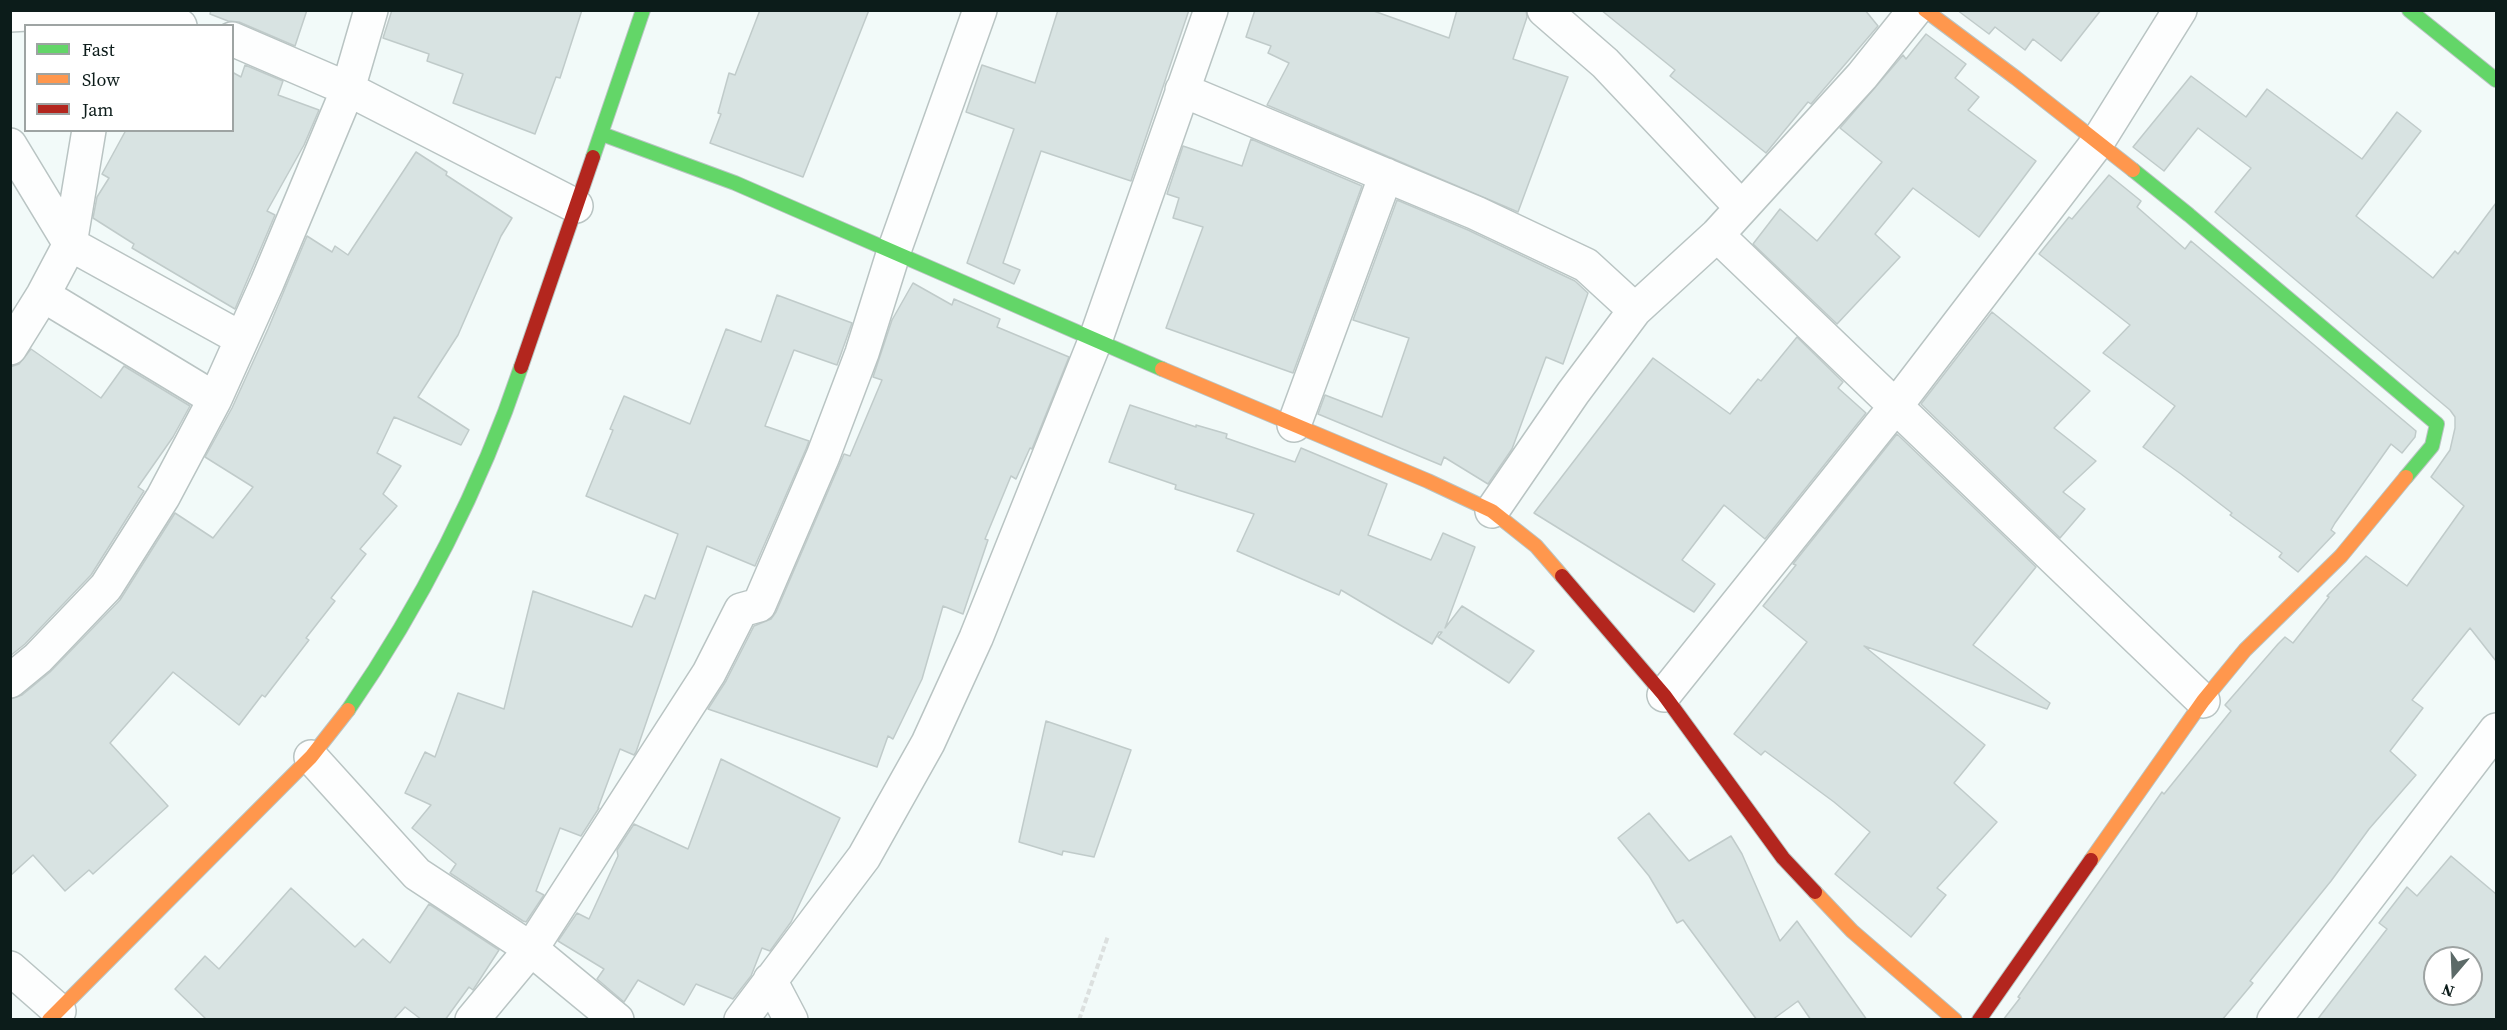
<!DOCTYPE html>
<style>
body{margin:0}
#map{position:relative;width:2507px;height:1030px;overflow:hidden;background:#f2faf9;font-family:"Source Serif 4",serif}
canvas{display:block}
.frame{position:absolute;inset:0;border:12px solid #0c1c1a;pointer-events:none}
.legend{position:absolute;left:24px;top:24px;width:210px;height:108px;box-sizing:border-box;background:#fff;border:2px solid #9ea4a3;margin:0;padding:8px 10px;list-style:none;font-size:18px;color:#0c1c1a}
.legend li{display:flex;align-items:center;gap:12px;height:30px}
.legend b{width:30px;border:2px solid #9ea4a3}
.north{position:absolute;left:2423px;top:946px;width:60px;height:60px;box-sizing:border-box;background:#fff;border:2px solid #9ea4a3;border-radius:50%;rotate:199deg;font-size:16px;font-weight:700;line-height:24px;text-align:center;color:#0c1c1a}
.north::after{content:'';display:block;margin:auto;width:21px;height:27px;background:#5c6a68;clip-path:polygon(50% 0,100% 100%,50% 72%,0 100%)}
</style>
<div id="map">
<canvas width="2507" height="1030"></canvas>
<div class="frame"></div>
<ul class="legend">
<li><b style="height:8px;background:#63d668"></b>Fast</li>
<li><b style="height:8px;background:#ff974d"></b>Slow</li>
<li><b style="height:8px;background:#b3261e"></b>Jam</li>
</ul>
<div class="north">N</div>
</div>
<script>
const context = document.querySelector('canvas').getContext('2d');
context.lineJoin = 'round';
function fillPath(path, color) { context.fillStyle = color; context.fill(path, 'evenodd'); }
function stroke(path, color, width, dash) { context.strokeStyle = color; context.lineWidth = width; context.lineCap = dash ? 'butt' : 'round'; context.setLineDash(dash || []); context.stroke(path); }
const building = new Path2D(`
 M 211,10 L 307,10 L 295,46 L 239,22 L 228,21 L 210,14 Z
 M 392,10 L 582,10 L 560,78 L 556,77 L 535,134 L 453,103 L 463,74 L 427,61 L 429,54 L 383,38 Z
 M 760,10 L 869,10 L 803,177 L 710,143 L 721,114 L 718,113 L 729,73 L 735,75 Z
 M 1058,10 L 1189,10 L 1131,181 L 1041,151 L 1003,263 L 1020,270 L 1014,284 L 967,263 L 1014,129 L 966,112 L 982,65 L 1035,83 Z
 M 1255,10 L 1371,10 L 1449,38 L 1457,10 L 1526,10 L 1527,17 L 1513,59 L 1568,77 L 1518,212 L 1267,105 L 1289,63 L 1268,53 L 1271,46 L 1246,37 Z
 M 1601,10 L 1865,10 L 1878,26 L 1811,104 L 1808,102 L 1766,153 L 1670,76 L 1675,70 Z
 M 1957,10 L 2101,10 L 2061,61 L 2033,39 L 2025,50 L 1995,27 L 1989,34 Z
 M 1926,34 L 1966,64 L 1955,78 L 1979,97 L 1968,110 L 2036,161 L 1979,237 L 1913,188 L 1875,234 L 1900,257 L 1837,324 L 1753,244 L 1780,209 L 1817,241 L 1882,162 L 1840,128 L 1903,55 L 1906,59 Z
 M 245,65 L 283,81 L 278,95 L 319,110 L 304,145 L 267,211 L 275,215 L 235,309 L 132,248 L 134,244 L 93,218 L 97,197 L 109,178 L 102,174 L 126,130 L 232,130 L 232,72 L 241,77 Z
 M 2191,76 L 2246,117 L 2267,89 L 2362,159 L 2397,112 L 2421,131 L 2356,216 L 2433,278 L 2455,251 L 2458,254 L 2496,203 L 2496,661 L 2470,628 L 2412,700 L 2423,708 L 2390,751 L 2416,775 L 2369,829 L 2331,881 L 2250,981 L 2253,983 L 2222,1020 L 2003,1020 L 2020,998 L 2018,997 L 2162,792 L 2164,794 L 2231,711 L 2225,705 L 2278,644 L 2285,637 L 2293,643 L 2329,597 L 2327,596 L 2366,556 L 2407,586 L 2464,506 L 2431,477 L 2450,450 L 2455,428 L 2455,417 L 2450,410 L 2215,212 L 2251,168 L 2198,128 L 2164,171 L 2133,147 Z
 M 1251,139 L 1362,186 L 1293,373 L 1166,328 L 1203,227 L 1173,218 L 1179,198 L 1167,194 L 1183,146 L 1242,166 Z
 M 416,152 L 447,172 L 446,175 L 512,218 L 501,236 L 458,335 L 418,397 L 469,430 L 461,445 L 394,417 L 377,453 L 401,466 L 383,494 L 397,506 L 360,549 L 366,554 L 331,598 L 335,601 L 306,638 L 309,640 L 265,697 L 262,695 L 239,725 L 173,672 L 110,743 L 168,806 L 93,874 L 89,870 L 65,891 L 33,855 L 10,876 L 10,699 L 22,695 L 50,672 L 120,600 L 175,513 L 213,538 L 253,487 L 205,457 L 232,408 L 268,329 L 307,236 L 332,252 L 335,246 L 348,255 Z
 M 2109,175 L 2141,201 L 2137,207 L 2185,249 L 2191,241 L 2416,431 L 2415,437 L 2402,453 L 2391,444 L 2335,523 L 2331,530 L 2335,533 L 2298,572 L 2279,557 L 2282,553 L 2230,515 L 2232,513 L 2181,474 L 2143,447 L 2175,406 L 2103,353 L 2130,325 L 2039,254 L 2069,217 L 2072,219 Z
 M 1397,200 L 1468,230 L 1575,281 L 1588,293 L 1563,364 L 1546,357 L 1512,449 L 1488,484 L 1444,457 L 1441,465 L 1318,414 L 1325,395 L 1382,417 L 1409,338 L 1353,320 Z
 M 913,283 L 952,305 L 954,299 L 1000,319 L 997,327 L 1069,357 L 1032,449 L 1030,448 L 1016,479 L 1011,476 L 985,539 L 988,540 L 963,614 L 943,606 L 922,679 L 893,739 L 888,736 L 877,767 L 708,709 L 726,681 L 754,626 L 771,619 L 776,612 L 844,454 L 850,456 L 882,380 L 873,377 L 892,320 Z
 M 777,295 L 852,323 L 837,365 L 794,350 L 765,426 L 809,441 L 806,449 L 755,566 L 707,546 L 636,752 L 634,755 L 620,749 L 598,808 L 599,808 L 581,836 L 560,828 L 536,891 L 544,895 L 526,922 L 523,921 L 450,873 L 456,864 L 412,828 L 431,805 L 405,793 L 425,752 L 435,757 L 458,693 L 504,709 L 533,591 L 632,627 L 645,595 L 655,599 L 678,534 L 586,496 L 613,430 L 610,429 L 624,396 L 690,424 L 726,329 L 761,342 Z
 M 1992,312 L 2090,391 L 2054,428 L 2096,461 L 2063,492 L 2085,509 L 2060,538 L 1921,404 Z
 M 1797,337 L 1843,382 L 1838,388 L 1866,413 L 1765,539 L 1724,505 L 1682,560 L 1715,584 L 1694,612 L 1534,513 L 1653,358 L 1730,414 L 1758,379 L 1761,381 Z
 M 31,349 L 101,398 L 124,366 L 190,406 L 173,437 L 138,487 L 144,491 L 91,575 L 25,644 L 10,656 L 10,367 L 19,364 Z
 M 1130,405 L 1196,427 L 1196,425 L 1227,434 L 1226,438 L 1295,462 L 1301,448 L 1387,484 L 1368,535 L 1431,560 L 1443,533 L 1475,547 L 1445,628 L 1462,606 L 1534,651 L 1509,683 L 1438,637 L 1442,632 L 1439,632 L 1432,644 L 1341,590 L 1339,595 L 1237,551 L 1254,514 L 1175,489 L 1176,485 L 1109,462 Z
 M 1897,434 L 2036,567 L 1973,645 L 2050,703 L 2047,709 L 1864,646 L 1985,745 L 1954,783 L 1997,822 L 1937,888 L 1946,895 L 1911,937 L 1835,874 L 1870,832 L 1834,802 L 1765,751 L 1761,755 L 1734,734 L 1807,642 L 1763,606 L 1796,565 L 1793,564 Z
 M 1046,721 L 1131,750 L 1094,857 L 1063,851 L 1062,855 L 1019,842 Z
 M 721,759 L 840,818 L 791,922 L 770,951 L 762,948 L 751,976 L 733,999 L 696,984 L 684,1005 L 638,980 L 624,1002 L 597,979 L 604,969 L 558,941 L 577,913 L 589,919 L 618,856 L 617,850 L 634,824 L 688,849 Z
 M 1649,813 L 1689,861 L 1731,836 L 1742,854 L 1780,941 L 1797,921 L 1867,1020 L 1811,1020 L 1798,1001 L 1772,1020 L 1757,1020 L 1683,920 L 1677,923 L 1649,876 L 1618,838 Z
 M 2451,856 L 2496,894 L 2496,1020 L 2317,1020 L 2387,929 L 2379,923 L 2407,887 L 2417,896 ZM 2435,958 L 2471,958 L 2471,994 L 2435,994 Z
 M 291,888 L 355,947 L 363,939 L 390,963 L 429,904 L 499,950 L 473,990 L 469,987 L 445,1020 L 422,1020 L 405,1007 L 393,1020 L 207,1020 L 175,989 L 205,956 L 219,969 Z`);
fillPath(building, '#d8e3e2');
stroke(building, '#c0cbca', 1.5);
const street = new Path2D(`
 M 1544,10 L 1605,63 L 1741,207
 M 10,15 C 69,12 123,13 180,26
 M 232,39 L 348,89 L 576,206
 M 1182,90 L 1476,213 L 1586,265 L 1635,310
 M 10,145 L 70,244 L 242,339
 M 1717,235 L 2203,701
 M 43,295 L 215,399
 M 10,348 L 43,295 L 70,244 L 89,130
 M 1294,425 L 1386,175
 M 1492,511 L 1573,393 L 1635,310 L 1717,235 L 1862,76 L 1915,10
 M 10,681 L 38,658 L 106,587 L 163,497 L 215,399 L 267,283 L 348,89 L 371,10
 M 1664,695 L 1895,407 L 2097,143 L 2180,10
 M 311,757 L 417,874 L 531,949 L 617,1020
 M 10,968 L 59,1011
 M 770,980 L 791,1020
 M 472,1020 L 531,949 L 709,673 L 741,610 L 759,605 L 823,456 L 862,353 L 894,251 L 980,10
 M 741,1020 L 864,857 L 928,743 L 976,638 L 1095,341 L 1211,10
 M 2274,1020 L 2496,730`);
const fast = new Path2D(`
 M 2409,10 L 2496,80
 M 602,134 L 735,183 L 1162,369
 M 593,157 L 643,10
 M 2133,170 L 2189,215 L 2437,424 L 2432,446 L 2406,477
 M 348,710 C 420,606 481,487 521,367`);
const slow = new Path2D(`
 M 1925,10 L 2016,78 L 2133,170
 M 1162,369 L 1428,481 L 1492,511 L 1536,546 L 1562,576
 M 2091,860 L 2203,701 L 2245,650 L 2341,556 L 2406,477
 M 1815,892 L 1852,931 L 1955,1020
 M 49,1020 L 311,757 L 348,710`);
const jam = new Path2D(`
 M 521,367 L 593,157
 M 1562,576 L 1664,695 L 1783,858 L 1815,892
 M 1979,1020 L 2091,860`);
stroke(street, '#b9c4c3', 36);
stroke(fast, '#b9c4c3', 16);
stroke(slow, '#b9c4c3', 16);
stroke(jam, '#b9c4c3', 16);
stroke(new Path2D(`
 M 1079,1020 L 1108,936`), '#dce0df', 4, [6, 3]);
stroke(street, '#fdfefe', 33);
stroke(fast, '#63d668', 14);
stroke(slow, '#ff974d', 14);
stroke(jam, '#b3261e', 14);
</script>
